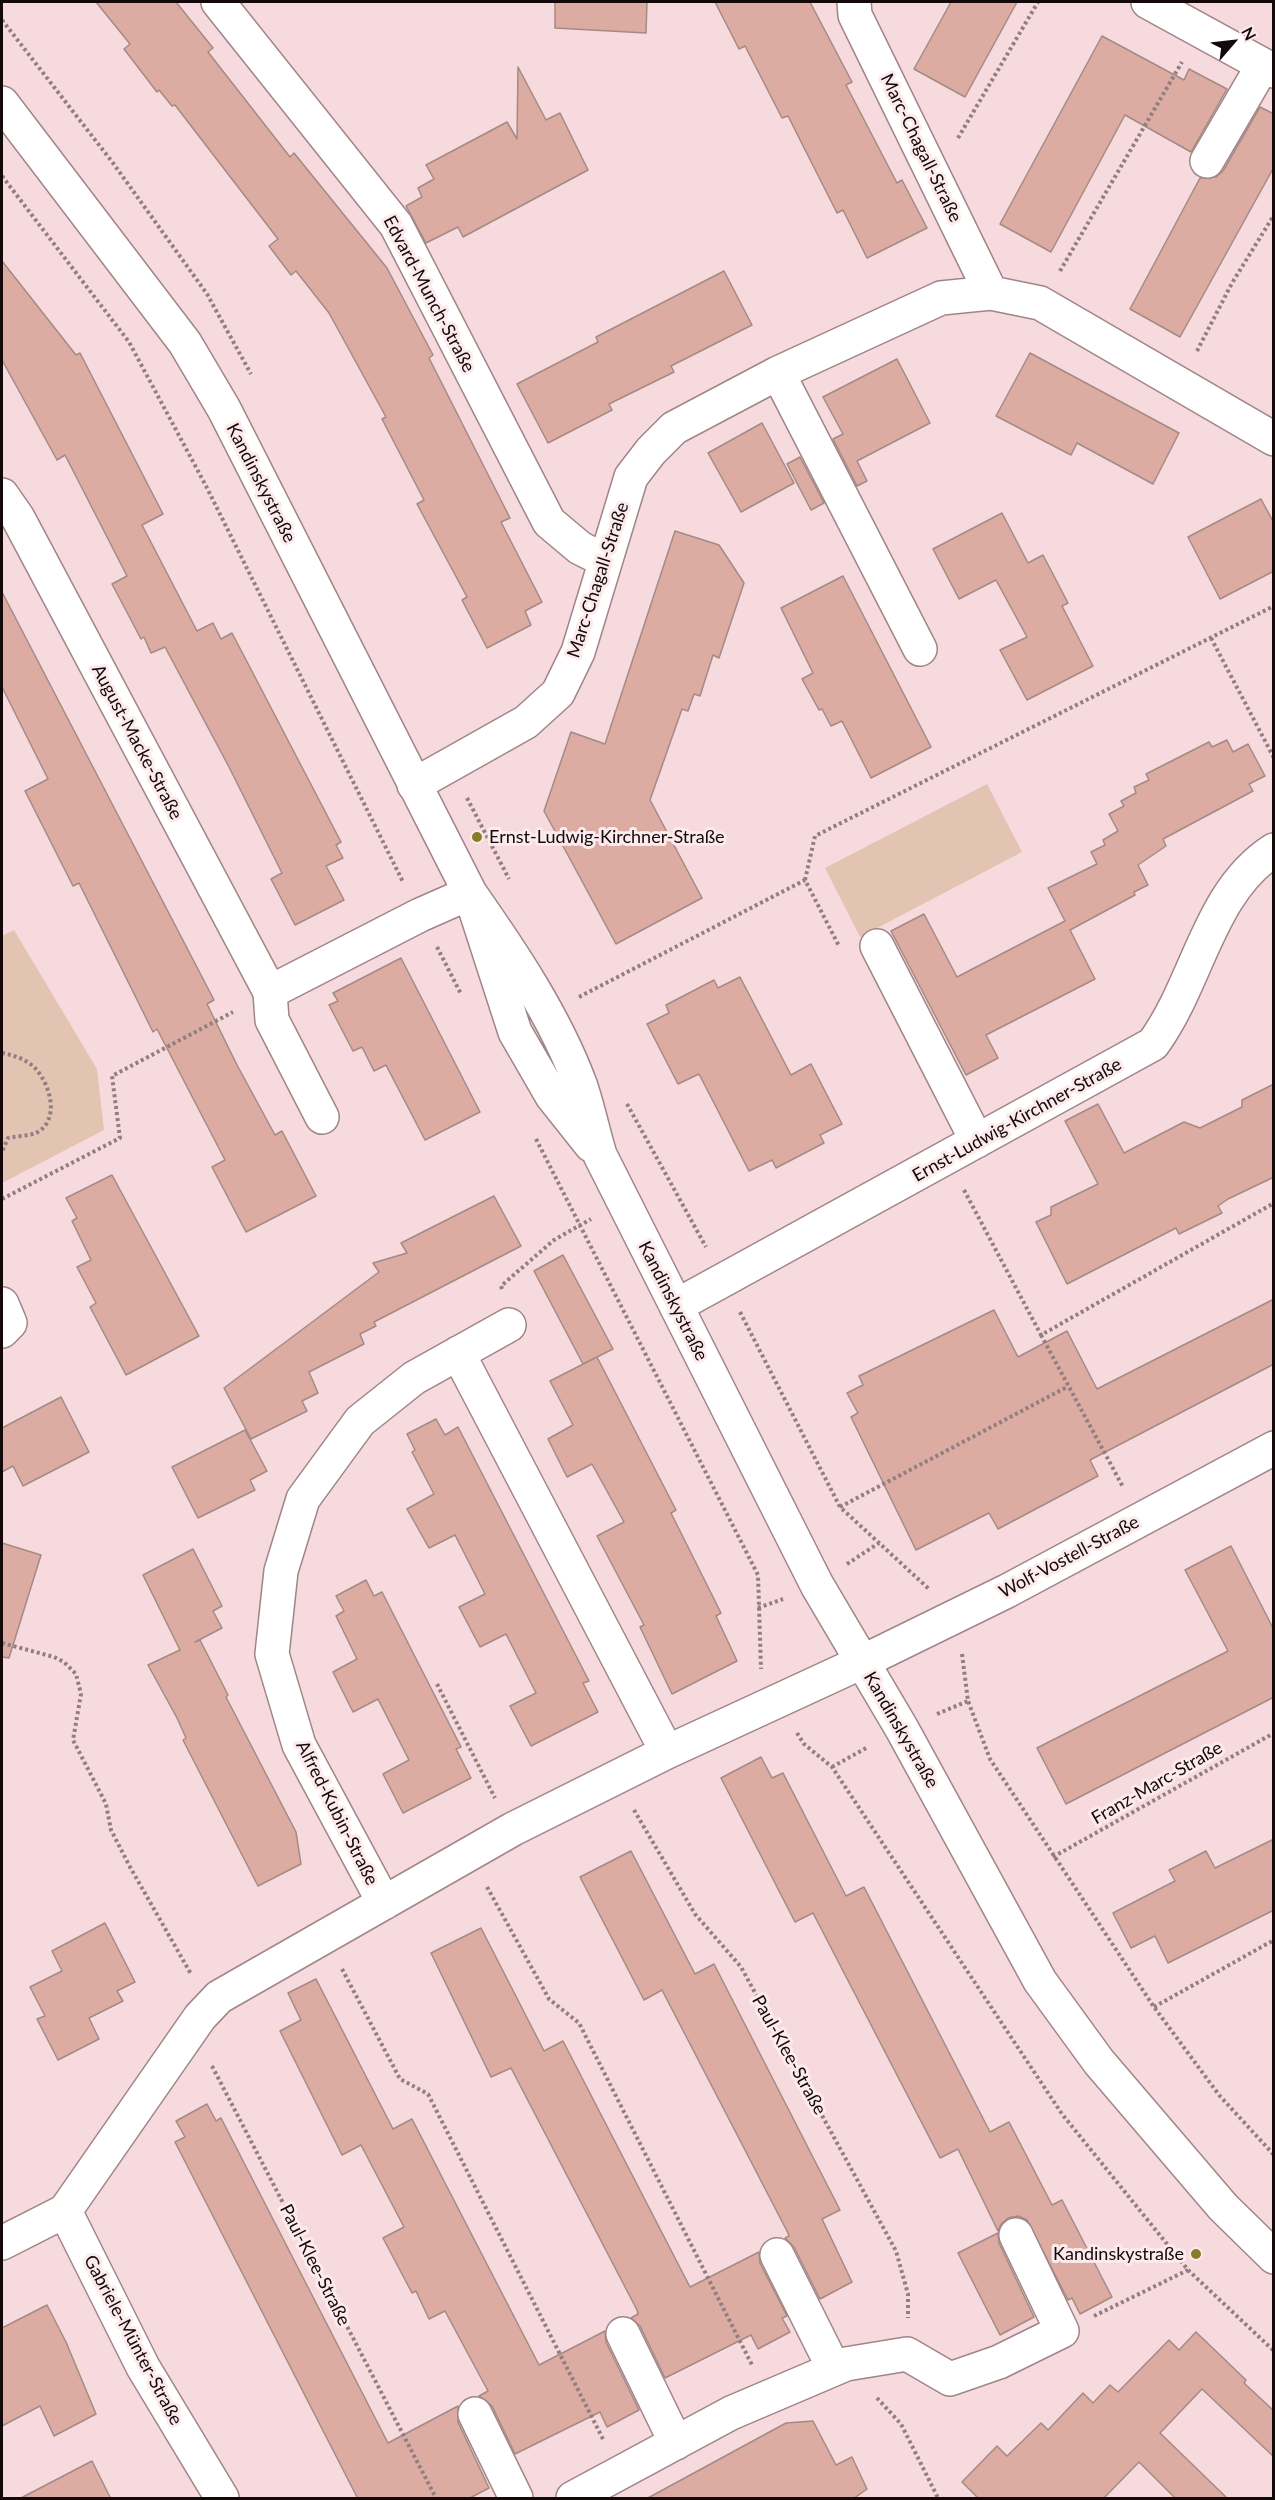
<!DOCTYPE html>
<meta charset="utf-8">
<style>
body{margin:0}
#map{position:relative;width:1275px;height:2500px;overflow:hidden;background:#f7dadd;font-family:Lato,sans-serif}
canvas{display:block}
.frame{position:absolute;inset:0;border:3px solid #13090b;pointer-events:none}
.north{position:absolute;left:1203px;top:12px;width:60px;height:60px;-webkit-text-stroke:4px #fceaec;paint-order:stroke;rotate:62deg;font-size:16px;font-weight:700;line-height:24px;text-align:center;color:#13090b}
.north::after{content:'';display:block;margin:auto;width:21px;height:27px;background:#13090b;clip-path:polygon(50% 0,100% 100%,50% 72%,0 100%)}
</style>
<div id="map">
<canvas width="1275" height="2500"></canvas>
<div class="frame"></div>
<div class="north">N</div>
</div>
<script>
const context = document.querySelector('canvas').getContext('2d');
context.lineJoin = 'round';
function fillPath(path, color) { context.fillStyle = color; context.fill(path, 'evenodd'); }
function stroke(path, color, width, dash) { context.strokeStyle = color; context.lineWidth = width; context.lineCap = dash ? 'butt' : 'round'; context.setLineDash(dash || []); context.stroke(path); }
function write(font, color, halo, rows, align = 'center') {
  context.font = font + ' Lato,sans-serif'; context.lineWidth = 6; context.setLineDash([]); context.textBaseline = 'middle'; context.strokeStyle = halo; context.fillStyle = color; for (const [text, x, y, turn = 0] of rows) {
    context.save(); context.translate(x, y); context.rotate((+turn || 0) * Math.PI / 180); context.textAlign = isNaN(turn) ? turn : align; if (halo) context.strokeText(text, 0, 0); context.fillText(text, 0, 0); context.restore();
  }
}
fillPath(new Path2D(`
 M 987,784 L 1022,852 L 860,937 L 825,868 Z
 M 14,930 L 97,1069 L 104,1130 L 2,1183 L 2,936 Z`), '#e3c3b2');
const building = new Path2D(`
 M 96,2 L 176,2 L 213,48 L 208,52 L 290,157 L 294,153 L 387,268 L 433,355 L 429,358 L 510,518 L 501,522 L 542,602 L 525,611 L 531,625 L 487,648 L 462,600 L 467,597 L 417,504 L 424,500 L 382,419 L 386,417 L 329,313 L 296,271 L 291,275 L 269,246 L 278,239 L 175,105 L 172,106 L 159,90 L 157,92 L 124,49 L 130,44 Z
 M 555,2 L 647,2 L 646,33 L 555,28 Z
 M 715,2 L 810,2 L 852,82 L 846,85 L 897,183 L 902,180 L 927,228 L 867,258 L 843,210 L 837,213 L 788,116 L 782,118 L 745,46 L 739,49 Z
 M 951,2 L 1017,2 L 965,97 L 914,69 Z
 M 1102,36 L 1184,80 L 1189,69 L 1227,89 L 1191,152 L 1125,115 L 1051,252 L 1000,224 Z
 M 518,67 L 546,120 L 560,113 L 588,170 L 463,237 L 458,227 L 426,243 L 406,206 L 422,197 L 418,188 L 434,179 L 426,165 L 507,122 L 517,139 Z
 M 1260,107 L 1274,114 L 1274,167 L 1180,337 L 1130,309 L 1200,178 L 1216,177 L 1223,171 Z
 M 2,261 L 76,355 L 80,353 L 163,514 L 142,525 L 197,631 L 213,623 L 221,639 L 232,633 L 341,842 L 336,845 L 343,858 L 326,866 L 344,900 L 295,925 L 271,879 L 282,873 L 229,767 L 165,647 L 151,653 L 144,637 L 141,639 L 112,584 L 127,576 L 65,455 L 57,460 L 2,360 Z
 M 724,271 L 752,325 L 671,366 L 674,372 L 609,404 L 612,410 L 548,443 L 517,384 L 598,342 L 596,337 Z
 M 1030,353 L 1179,433 L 1153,484 L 1077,443 L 1071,455 L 996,416 Z
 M 897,359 L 930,423 L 857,461 L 867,481 L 857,486 L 833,439 L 843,434 L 823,397 Z
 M 762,423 L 794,483 L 741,512 L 708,453 Z
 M 800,457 L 824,503 L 811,510 L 787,464 Z
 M 1261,499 L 1274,523 L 1274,571 L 1220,599 L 1188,537 Z
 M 1002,513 L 1028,563 L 1043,555 L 1068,603 L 1062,606 L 1093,666 L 1027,700 L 1000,650 L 1027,637 L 996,580 L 959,599 L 933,549 Z
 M 675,531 L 719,545 L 744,583 L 719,658 L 713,655 L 700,696 L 694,694 L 688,711 L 682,709 L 650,800 L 702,898 L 616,944 L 544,811 L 571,732 L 605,744 Z
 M 843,576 L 931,747 L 871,778 L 842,721 L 831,726 L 822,709 L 819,710 L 802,679 L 813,673 L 781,608 Z
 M 2,592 L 214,1000 L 207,1004 L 237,1065 L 275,1135 L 282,1131 L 316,1196 L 246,1232 L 212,1167 L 225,1160 L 157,1029 L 153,1032 L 79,883 L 73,886 L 25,791 L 48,779 L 2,687 Z
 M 1227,740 L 1233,752 L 1248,744 L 1265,776 L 1249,784 L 1253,791 L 1163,839 L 1166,846 L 1138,865 L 1148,885 L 1134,892 L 1135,895 L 1070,930 L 1095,979 L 986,1035 L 998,1058 L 966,1075 L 891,931 L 924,914 L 957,977 L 1065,921 L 1048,888 L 1097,864 L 1091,852 L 1105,845 L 1103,840 L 1118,831 L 1109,814 L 1124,806 L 1121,801 L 1136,793 L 1134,787 L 1149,780 L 1146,774 L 1209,742 L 1212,747 Z
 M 401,958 L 480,1112 L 425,1140 L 386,1065 L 374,1071 L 362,1047 L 353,1051 L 329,1005 L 338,1001 L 333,993 Z
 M 740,977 L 791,1075 L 811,1064 L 842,1124 L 820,1135 L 824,1143 L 776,1168 L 772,1160 L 749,1171 L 699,1074 L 678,1084 L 647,1024 L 669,1013 L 666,1005 L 714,980 L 718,988 Z
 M 1274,1084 L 1274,1177 L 1228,1199 L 1218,1206 L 1222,1213 L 1179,1234 L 1176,1228 L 1067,1284 L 1036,1222 L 1051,1215 L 1051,1207 L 1098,1184 L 1065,1121 L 1098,1104 L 1124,1153 L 1184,1122 L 1200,1128 L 1242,1107 L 1242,1100 Z
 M 112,1175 L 199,1336 L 126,1375 L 90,1307 L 96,1303 L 77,1267 L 91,1260 L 72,1221 L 77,1218 L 66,1198 Z
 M 494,1196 L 521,1246 L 374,1322 L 376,1326 L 360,1334 L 364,1344 L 309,1372 L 318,1393 L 302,1401 L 307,1411 L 251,1439 L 224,1388 L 379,1272 L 373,1263 L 407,1253 L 401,1243 Z
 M 563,1255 L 613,1349 L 583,1364 L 534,1271 Z
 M 1274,1299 L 1274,1364 L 1090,1460 L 1098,1476 L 998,1529 L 989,1513 L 916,1550 L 851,1417 L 858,1413 L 847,1393 L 863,1385 L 859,1376 L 994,1310 L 1018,1357 L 1067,1331 L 1097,1389 Z
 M 597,1357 L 676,1510 L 671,1513 L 721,1613 L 716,1616 L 737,1661 L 672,1694 L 640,1627 L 644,1625 L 597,1536 L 624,1522 L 592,1464 L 567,1477 L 548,1439 L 573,1425 L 550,1381 Z
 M 61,1397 L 89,1452 L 23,1486 L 13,1466 L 2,1472 L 2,1428 Z
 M 436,1419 L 445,1435 L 458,1427 L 589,1681 L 583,1683 L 598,1712 L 531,1746 L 510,1706 L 536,1693 L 506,1634 L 480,1647 L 459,1607 L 485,1594 L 455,1535 L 429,1548 L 407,1509 L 434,1494 L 412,1452 L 415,1450 L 407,1434 Z
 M 245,1430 L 267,1471 L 250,1480 L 255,1490 L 198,1518 L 172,1467 Z
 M 2,1543 L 41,1555 L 9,1658 L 2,1657 Z
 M 1231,1546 L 1274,1630 L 1274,1697 L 1066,1804 L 1037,1748 L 1228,1651 L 1185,1570 Z
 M 193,1549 L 222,1606 L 213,1611 L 222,1628 L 195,1642 L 200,1640 L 228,1695 L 226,1697 L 296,1832 L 301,1864 L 258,1886 L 183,1740 L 186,1738 L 177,1718 L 148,1665 L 180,1650 L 143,1575 Z
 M 366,1580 L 374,1596 L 382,1592 L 461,1747 L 456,1749 L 471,1778 L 403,1813 L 383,1774 L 409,1760 L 378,1699 L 353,1712 L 333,1672 L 357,1659 L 336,1616 L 344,1611 L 336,1596 Z
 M 761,1757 L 772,1778 L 783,1773 L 846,1896 L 864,1887 L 990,2132 L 1009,2122 L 1052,2205 L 1062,2200 L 1112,2297 L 1080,2314 L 1072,2298 L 1068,2300 L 1027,2220 L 1018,2216 L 1008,2218 L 1001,2224 L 998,2231 L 958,2149 L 940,2158 L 813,1913 L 795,1922 L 721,1778 Z
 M 1274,1839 L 1274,1910 L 1168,1963 L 1155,1936 L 1131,1948 L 1113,1913 L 1175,1881 L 1169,1870 L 1206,1851 L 1215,1868 Z
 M 631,1851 L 695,1974 L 714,1964 L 840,2210 L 822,2219 L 852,2282 L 820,2299 L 794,2247 L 785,2238 L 789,2236 L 788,2233 L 662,1990 L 644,2000 L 580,1877 Z
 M 105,1923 L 135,1982 L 117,1991 L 123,2001 L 89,2018 L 99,2039 L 58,2060 L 37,2019 L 45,2016 L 30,1987 L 62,1971 L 52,1951 Z
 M 481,1928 L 544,2051 L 563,2041 L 690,2287 L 759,2252 L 760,2263 L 787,2316 L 782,2318 L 790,2332 L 758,2349 L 751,2335 L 665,2378 L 640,2326 L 631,2318 L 638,2314 L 637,2310 L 511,2068 L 491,2077 L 431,1953 Z
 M 316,1979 L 393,2129 L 412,2119 L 539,2365 L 605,2331 L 606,2342 L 639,2410 L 607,2427 L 600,2412 L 515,2454 L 492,2406 L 479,2396 L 488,2391 L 445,2311 L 429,2319 L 416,2291 L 412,2293 L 383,2238 L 404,2227 L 361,2145 L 342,2155 L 280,2031 L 301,2020 L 288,1993 Z
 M 207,2104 L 216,2121 L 221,2118 L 388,2443 L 458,2406 L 458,2422 L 489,2488 L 468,2499 L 358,2499 L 175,2142 L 185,2137 L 176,2121 Z
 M 998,2233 L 999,2243 L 1034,2317 L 1000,2335 L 958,2253 Z
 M 47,2305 L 66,2342 L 96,2414 L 54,2436 L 40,2406 L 2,2426 L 2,2328 Z
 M 1196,2332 L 1246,2380 L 1244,2383 L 1274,2411 L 1274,2457 L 1202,2389 L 1160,2433 L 1228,2499 L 1176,2499 L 1139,2462 L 1103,2499 L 979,2499 L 962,2482 L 997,2446 L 1007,2456 L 1041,2423 L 1048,2430 L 1083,2393 L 1093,2403 L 1110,2385 L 1118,2392 L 1169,2340 L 1179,2350 Z
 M 813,2421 L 836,2465 L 852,2457 L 867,2489 L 853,2499 L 646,2499 L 786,2423 Z
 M 92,2461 L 111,2499 L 19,2499 Z`);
fillPath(building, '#dcaba2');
stroke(building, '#a48a85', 1.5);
const minor = new Path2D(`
 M 218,2 L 396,225 L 549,522 L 580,548 L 604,560
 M 854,2 L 855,15 L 991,293
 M 1148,2 L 1274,71
 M 2,103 L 185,343 L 224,409 L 470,893 L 515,1032 L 552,1096 L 591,1145
 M 1207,161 L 1263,65
 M 778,373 L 920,649
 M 2,495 L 18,518 L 270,992 L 420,915 L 470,893
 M 414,785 L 526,722 L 558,693 L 578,652 L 631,477 L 651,451 L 674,428 L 778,373 L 941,298 L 991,293 L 1040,303 L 1274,439
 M 470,893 C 512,953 554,1015 580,1084 C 588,1107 593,1132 600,1155 L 817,1585 L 902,1729 L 1040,1981 L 1099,2062 L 1223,2207 L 1274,2257
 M 877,946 L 977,1141
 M 270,992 L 272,1020 L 322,1117
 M 2,1304 L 10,1323 L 2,1331
 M 676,1306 L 1153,1044 C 1198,983 1208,892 1274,850
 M 458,1353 L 667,1752
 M 384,1903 L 299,1745 L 272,1654 L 281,1571 L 303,1499 L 360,1421 L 414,1378 L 509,1325
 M 65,2211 L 143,2367 L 222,2498
 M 2,2243 L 65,2211 L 200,2017 L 219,1997 L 513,1829 L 667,1752 L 862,1662 L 1007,1591 L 1274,1448
 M 777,2255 L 834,2369
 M 623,2334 L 676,2443
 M 475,2414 L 516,2498
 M 573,2498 L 731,2413 L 846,2364 L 907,2354 L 950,2379 L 999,2362 L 1062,2331 L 1016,2235`);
stroke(minor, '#a08588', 36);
stroke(new Path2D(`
 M 2,20 L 113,163 L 207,294 L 251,374
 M 958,138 L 1038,2
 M 2,176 L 129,342 L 206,486 L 403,882
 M 1060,271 L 1182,62
 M 1197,351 L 1232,283 L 1274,215
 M 1211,638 L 1274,758
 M 467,798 L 509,879
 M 805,880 L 815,836 L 1274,606
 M 437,947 L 461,994
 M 579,997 L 805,880 L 839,946
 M 2,1053 C 13,1055 26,1059 35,1068 C 50,1084 61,1120 36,1133 C 28,1136 17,1136 8,1138 L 2,1152
 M 627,1104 L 706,1247
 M 536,1139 L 758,1575 L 761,1669
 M 964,1190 L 1041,1335 L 1274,1203
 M 2,1199 L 120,1138 L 112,1076 L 233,1012
 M 502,1289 L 501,1286 L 554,1240 L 591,1219
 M 740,1312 L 840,1507 L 929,1589
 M 1041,1335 L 1123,1487
 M 840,1507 L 1067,1387
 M 847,1564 L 879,1543
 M 758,1608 L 783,1599
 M 2,1643 L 54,1657 L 64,1662 L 76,1674 L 81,1694 L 73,1740 L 106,1804 L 111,1830 L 130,1867 L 191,1974
 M 962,1654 L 968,1701 L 990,1759 L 1154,2007 L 1219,2095 L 1274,2155
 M 437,1684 L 495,1798
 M 937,1714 L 968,1701
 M 797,1733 L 804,1744 L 832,1767 L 1062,2114 L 1188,2270 L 1274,2351
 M 832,1767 L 868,1747
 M 634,1810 L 695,1914 L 741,1967 L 896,2251 L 908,2294 L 908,2318
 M 1053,1857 L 1274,1733
 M 487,1887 L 549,1999 L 579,2023 L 752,2365
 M 342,1969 L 400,2079 L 428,2094 L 604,2441
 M 1154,2007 L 1274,1940
 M 212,2066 L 436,2498
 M 1094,2316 L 1188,2270
 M 877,2398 L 901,2424 L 938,2498`), '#927e80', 4, [3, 3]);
stroke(minor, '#fff', 33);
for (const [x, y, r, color] of [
 [477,837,6,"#857e25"],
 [1196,2254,6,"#857e25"]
]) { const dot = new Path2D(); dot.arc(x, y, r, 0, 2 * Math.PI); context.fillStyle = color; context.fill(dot); stroke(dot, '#fceaec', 2); }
write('18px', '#13090b', '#fceaec', [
 ["Marc-Chagall-Straße",921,148,64],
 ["Edvard-Munch-Straße",429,294,62],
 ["Kandinskystraße",261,483,63],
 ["Marc-Chagall-Straße",598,580,-72],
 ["August-Macke-Straße",137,742,62],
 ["Ernst-Ludwig-Kirchner-Straße",1017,1120,-29],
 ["Kandinskystraße",673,1301,63],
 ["Wolf-Vostell-Straße",1069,1557,-28],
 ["Kandinskystraße",901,1730,60],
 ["Franz-Marc-Straße",1157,1783,-30],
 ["Alfred-Kubin-Straße",337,1813,63],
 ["Paul-Klee-Straße",789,2055,61],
 ["Paul-Klee-Straße",315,2265,63],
 ["Gabriele-Münter-Straße",133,2340,62]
]);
write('18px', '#13090b', '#fceaec', [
 ["Ernst-Ludwig-Kirchner-Straße",489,837],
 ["Kandinskystraße",1184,2254,"right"]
], 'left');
</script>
